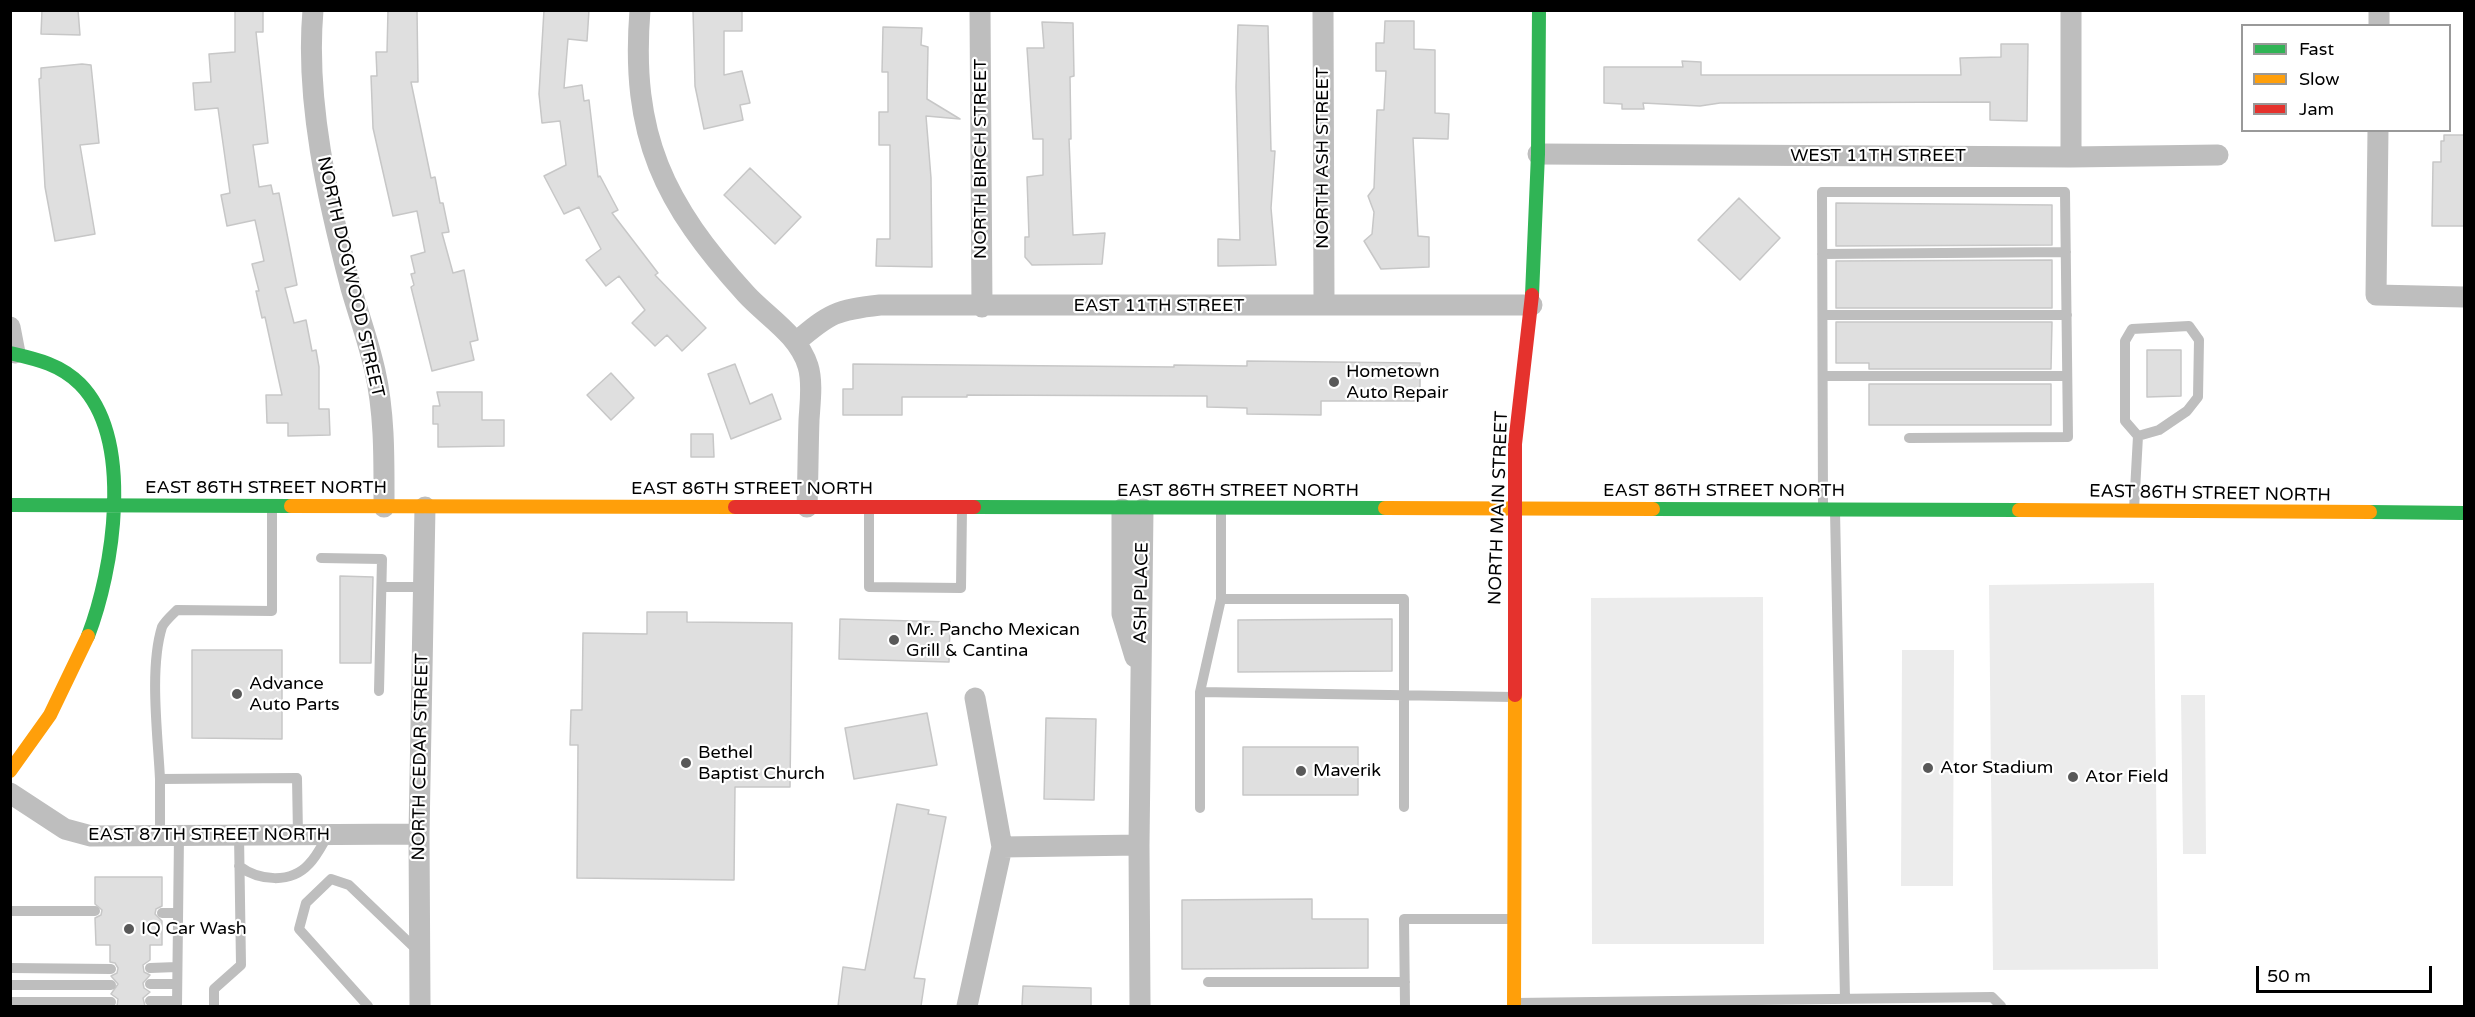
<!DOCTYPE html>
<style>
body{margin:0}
#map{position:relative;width:2475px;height:1017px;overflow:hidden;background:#fff;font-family:"Varela Round",sans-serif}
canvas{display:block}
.frame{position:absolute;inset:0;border:12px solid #000;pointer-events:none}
.legend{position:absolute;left:2241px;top:24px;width:210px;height:108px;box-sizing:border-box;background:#fff;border:2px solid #999;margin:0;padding:8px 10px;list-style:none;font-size:18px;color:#000}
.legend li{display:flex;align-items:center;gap:12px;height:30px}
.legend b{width:30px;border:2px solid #999}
.scale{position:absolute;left:2256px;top:966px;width:176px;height:27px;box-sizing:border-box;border:3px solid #000;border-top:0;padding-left:8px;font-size:18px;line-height:21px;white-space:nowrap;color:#000;-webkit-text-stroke:4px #fff;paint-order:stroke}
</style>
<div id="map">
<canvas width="2475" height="1017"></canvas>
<div class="frame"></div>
<ul class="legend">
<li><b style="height:8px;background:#30b455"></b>Fast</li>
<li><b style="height:8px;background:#ff9f0a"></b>Slow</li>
<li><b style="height:8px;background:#e5322d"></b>Jam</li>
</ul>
<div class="scale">50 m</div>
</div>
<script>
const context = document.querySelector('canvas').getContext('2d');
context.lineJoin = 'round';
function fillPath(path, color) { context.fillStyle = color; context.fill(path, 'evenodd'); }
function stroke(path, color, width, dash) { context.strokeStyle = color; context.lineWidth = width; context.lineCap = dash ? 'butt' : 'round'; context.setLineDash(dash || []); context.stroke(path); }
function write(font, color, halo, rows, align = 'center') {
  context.font = font + ' "Varela Round",sans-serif'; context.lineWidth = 4.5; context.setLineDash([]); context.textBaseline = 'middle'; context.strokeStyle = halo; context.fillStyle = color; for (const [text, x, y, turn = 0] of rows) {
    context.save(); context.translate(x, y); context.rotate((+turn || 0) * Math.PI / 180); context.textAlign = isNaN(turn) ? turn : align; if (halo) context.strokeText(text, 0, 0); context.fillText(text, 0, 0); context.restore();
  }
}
fillPath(new Path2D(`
 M 2154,583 L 2158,969 L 1993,970 L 1989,585 Z
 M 1763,597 L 1764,944 L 1592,944 L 1591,598 Z
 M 1902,650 L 1954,650 L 1953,886 L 1901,886 Z
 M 2181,695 L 2205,695 L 2206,854 L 2183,854 Z`), '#ececec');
const building = new Path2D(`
 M 42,10 L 78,10 L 80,35 L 41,34 Z
 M 235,10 L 263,10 L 263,32 L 256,32 L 268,143 L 253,145 L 259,187 L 271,185 L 273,194 L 279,193 L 297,285 L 285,288 L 294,323 L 306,320 L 312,351 L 316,350 L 319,367 L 319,409 L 329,409 L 330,435 L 288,436 L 288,423 L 267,423 L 266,395 L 282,395 L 265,317 L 262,318 L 256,291 L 259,291 L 252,264 L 264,261 L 255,220 L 227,226 L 221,195 L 230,193 L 218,108 L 195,110 L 193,83 L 211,82 L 209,54 L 235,52 Z
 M 388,10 L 417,10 L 418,82 L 411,82 L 431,178 L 435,177 L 440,203 L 443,203 L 449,232 L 442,233 L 453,273 L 464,270 L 478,340 L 470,342 L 474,360 L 432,371 L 411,287 L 414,285 L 411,274 L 415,273 L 411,256 L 425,252 L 417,211 L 393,216 L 373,128 L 371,76 L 377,76 L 376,52 L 387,52 Z
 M 544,10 L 589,10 L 587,41 L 568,39 L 564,88 L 582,85 L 584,101 L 589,100 L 598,177 L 600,176 L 618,210 L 612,213 L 658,273 L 655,275 L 706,328 L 682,351 L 667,335 L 655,346 L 632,323 L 645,310 L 619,276 L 606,286 L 586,260 L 601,249 L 579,207 L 564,214 L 544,176 L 566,165 L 560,121 L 542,123 L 539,94 Z
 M 693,10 L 742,10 L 742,31 L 724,31 L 724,75 L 742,71 L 750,103 L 740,105 L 743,120 L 704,129 L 695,86 Z
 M 1385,21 L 1414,21 L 1414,49 L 1435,50 L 1435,113 L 1449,114 L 1448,139 L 1413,138 L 1418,236 L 1429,237 L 1429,267 L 1381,269 L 1364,241 L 1372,234 L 1374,212 L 1368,196 L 1374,188 L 1377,110 L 1384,110 L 1386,71 L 1376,71 L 1376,43 L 1384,43 Z
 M 1042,22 L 1073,23 L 1074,76 L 1070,77 L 1071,139 L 1069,139 L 1073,235 L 1105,233 L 1102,264 L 1032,265 L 1025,257 L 1025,237 L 1029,237 L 1027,177 L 1043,175 L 1043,139 L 1033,139 L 1027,48 L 1044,48 Z
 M 1238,25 L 1268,26 L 1271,151 L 1275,151 L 1271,208 L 1276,265 L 1218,266 L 1218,239 L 1240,240 L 1236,87 Z
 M 883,27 L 922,28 L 921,45 L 928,47 L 927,99 L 960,119 L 926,116 L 931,178 L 932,267 L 876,266 L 877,239 L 890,239 L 890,145 L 879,145 L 879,112 L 888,112 L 888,72 L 882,72 Z
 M 2001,44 L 2028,44 L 2027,121 L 1990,120 L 1990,102 L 1720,103 L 1700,106 L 1643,103 L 1644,109 L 1622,109 L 1622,104 L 1604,103 L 1604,67 L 1683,67 L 1682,61 L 1701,62 L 1701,75 L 1961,75 L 1960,58 L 2001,57 Z
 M 82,64 L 91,65 L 99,143 L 80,145 L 95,234 L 55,241 L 45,187 L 39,79 L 41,78 L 41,68 Z
 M 2444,135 L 2464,135 L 2464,226 L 2432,226 L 2433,162 L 2441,162 L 2441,141 L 2444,141 Z
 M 750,168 L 801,217 L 775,244 L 724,195 Z
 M 1739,198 L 1780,238 L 1740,280 L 1698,240 Z
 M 1836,203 L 2052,205 L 2052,245 L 1836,246 Z
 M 2052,260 L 2052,308 L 1836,308 L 1836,261 Z
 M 1836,322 L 2052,322 L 2051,369 L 1869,369 L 1869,363 L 1836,363 Z
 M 2147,350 L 2181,350 L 2181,396 L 2147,397 Z
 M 1247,361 L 1420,363 L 1420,401 L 1321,401 L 1321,415 L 1247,414 L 1247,408 L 1207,407 L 1207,396 L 967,395 L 967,397 L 902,397 L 902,415 L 843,415 L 843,389 L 853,389 L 853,364 L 1174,367 L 1174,365 L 1247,366 Z
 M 735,364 L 750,404 L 772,394 L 781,419 L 731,439 L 708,374 Z
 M 611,373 L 634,398 L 611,420 L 587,395 Z
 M 1869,384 L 2051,384 L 2051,425 L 1869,425 Z
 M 437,392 L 482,392 L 482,420 L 504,420 L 504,446 L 438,447 L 438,424 L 433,424 L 433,406 L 440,406 Z
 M 691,434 L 713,434 L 714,457 L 691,457 Z
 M 340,576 L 373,577 L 371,663 L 340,663 Z
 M 647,612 L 687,612 L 687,622 L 792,623 L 790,787 L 735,787 L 734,880 L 577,878 L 578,745 L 570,745 L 571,710 L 582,710 L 583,633 L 647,634 Z
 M 840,619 L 950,622 L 949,662 L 839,659 Z
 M 1392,619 L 1392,671 L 1238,672 L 1238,620 Z
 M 192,650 L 282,650 L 282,739 L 192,738 Z
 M 927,713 L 937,765 L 854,779 L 845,728 Z
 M 1046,718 L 1096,719 L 1094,800 L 1044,799 Z
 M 1243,747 L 1358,747 L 1358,795 L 1243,795 Z
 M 897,804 L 929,810 L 928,814 L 946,817 L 914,978 L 925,979 L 921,1006 L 838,1006 L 843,967 L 865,970 Z
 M 95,877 L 162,877 L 162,906 L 156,909 L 155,914 L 162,921 L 162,945 L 150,945 L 150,960 L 143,965 L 144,972 L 150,975 L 143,983 L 144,988 L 150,992 L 143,998 L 145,1006 L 117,1006 L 118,999 L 111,994 L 118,984 L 111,976 L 117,973 L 118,968 L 115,963 L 110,962 L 110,945 L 96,945 L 95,918 L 101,915 L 102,910 L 95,904 Z
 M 1312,899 L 1312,919 L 1368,919 L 1368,968 L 1182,969 L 1182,900 Z
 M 1023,986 L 1091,988 L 1091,1006 L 1022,1006 Z`);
fillPath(building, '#dfdfdf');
stroke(building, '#c7c7c7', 1.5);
stroke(new Path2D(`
 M 1822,254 L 2066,252
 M 1823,315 L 2067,315
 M 1823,376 L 2067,376
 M 869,507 L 869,587 L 961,588 L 962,508
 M 1823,508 L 1822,192 L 2065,192 L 2068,437 L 1909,438
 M 2134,509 L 2138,436 L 2125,421 L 2125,341 L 2132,329 L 2189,326 L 2199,340 L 2198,397 L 2187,411 L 2159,430 L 2138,436
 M 1835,511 L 1845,999
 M 321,558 L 382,559 L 379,691
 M 382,587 L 423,587
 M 1221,599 L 1404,599 L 1404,807
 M 1200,692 L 1514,697
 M 160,779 C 158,736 149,669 162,627 C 165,621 172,615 177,610 L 272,611 L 272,507
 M 1200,808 L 1200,692 L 1221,599 L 1221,511
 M 160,836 L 160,779 L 297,778 L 298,835
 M 239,866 C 259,881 291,884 309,864 C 317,856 322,845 328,835
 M 10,911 L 95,911
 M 162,913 L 178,913
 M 10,968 L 111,969
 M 150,968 L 177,967
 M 1208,982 L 1405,982
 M 150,984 L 177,984
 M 10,985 L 111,985
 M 150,1001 L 177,1001
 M 10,1002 L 111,1002
 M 1515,1003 L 1992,997 L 2001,1006
 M 177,1006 L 179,836
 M 214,1006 L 214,989 L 241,965 L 239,835
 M 368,1006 L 299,929 L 306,903 L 331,879 L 349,885 L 419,952
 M 1405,1006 L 1404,919 L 1511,919`), '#bebebe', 10);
stroke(new Path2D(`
 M 313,10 C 305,101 328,201 351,288 C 359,316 369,343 375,371 C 385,415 384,462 384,507
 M 640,10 C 630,136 664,204 746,294 C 767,317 798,334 808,366 C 813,382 810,403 809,420 C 808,449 808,478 807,507
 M 980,10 L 982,307
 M 1323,10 L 1324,305
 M 2071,10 L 2071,157
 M 2379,26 L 2379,10
 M 2378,130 L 2376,295 L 2464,297
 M 1538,154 L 2071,157 L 2218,155
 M 10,327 L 15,353
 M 796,342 C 830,313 836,310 880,305 L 1532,305
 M 1122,509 L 1122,614 L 1135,657
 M 10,793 L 65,829 L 91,836 L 419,834
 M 1002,847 L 1139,845
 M 420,1006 L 419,834 L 425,507
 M 967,1006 L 1002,847 L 975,698
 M 1140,1006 L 1139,845 L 1143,509`), '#bebebe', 21);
stroke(new Path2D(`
 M 1532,295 L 1538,154 L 1539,10
 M 10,353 C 36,359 60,364 80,384 C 135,440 113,571 88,636
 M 10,505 L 291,506
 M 974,507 L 1385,508
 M 1653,509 L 2019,510
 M 2370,512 L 2464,513`), '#30b455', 14);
stroke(new Path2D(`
 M 291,506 L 735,507
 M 1385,508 L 1653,509
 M 2019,510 L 2370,512
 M 10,771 L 50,715 L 88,636
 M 1514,1006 L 1515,695`), '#ff9f0a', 14);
stroke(new Path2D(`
 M 735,507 L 974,507
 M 1515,695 L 1515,444 L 1532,295`), '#e5322d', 14);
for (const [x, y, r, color] of [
 [1334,382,6,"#595959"],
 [894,640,6,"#595959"],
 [237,694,6,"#595959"],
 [686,763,6,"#595959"],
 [1928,768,6,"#595959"],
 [1301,771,6,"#595959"],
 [2073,777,6,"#595959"],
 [129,929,6,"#595959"]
]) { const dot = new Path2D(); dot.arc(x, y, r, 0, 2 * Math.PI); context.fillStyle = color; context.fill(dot); stroke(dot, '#fff', 2); }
write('18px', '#000', '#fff', [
 ["WEST 11TH STREET",1878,156],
 ["NORTH ASH STREET",1323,158,-90],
 ["NORTH BIRCH STREET",981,159,-90],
 ["NORTH DOGWOOD STREET",350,277,77],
 ["EAST 11TH STREET",1159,306],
 ["EAST 86TH STREET NORTH",266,488],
 ["EAST 86TH STREET NORTH",752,489],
 ["EAST 86TH STREET NORTH",1238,491],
 ["EAST 86TH STREET NORTH",1724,491],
 ["EAST 86TH STREET NORTH",2210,494,1],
 ["NORTH MAIN STREET",1499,508,-88],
 ["ASH PLACE",1142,593,-89],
 ["NORTH CEDAR STREET",421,757,-89],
 ["EAST 87TH STREET NORTH",209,835]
]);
write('18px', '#000', '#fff', [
 ["Hometown",1346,372],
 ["Auto Repair",1346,393],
 ["Mr. Pancho Mexican",906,630],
 ["Grill & Cantina",906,651],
 ["Advance",249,684],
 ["Auto Parts",249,705],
 ["Bethel",698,753],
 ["Baptist Church",698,774],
 ["Ator Stadium",1940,768],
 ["Maverik",1313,771],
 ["Ator Field",2085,777],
 ["IQ Car Wash",141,929]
], 'left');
</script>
